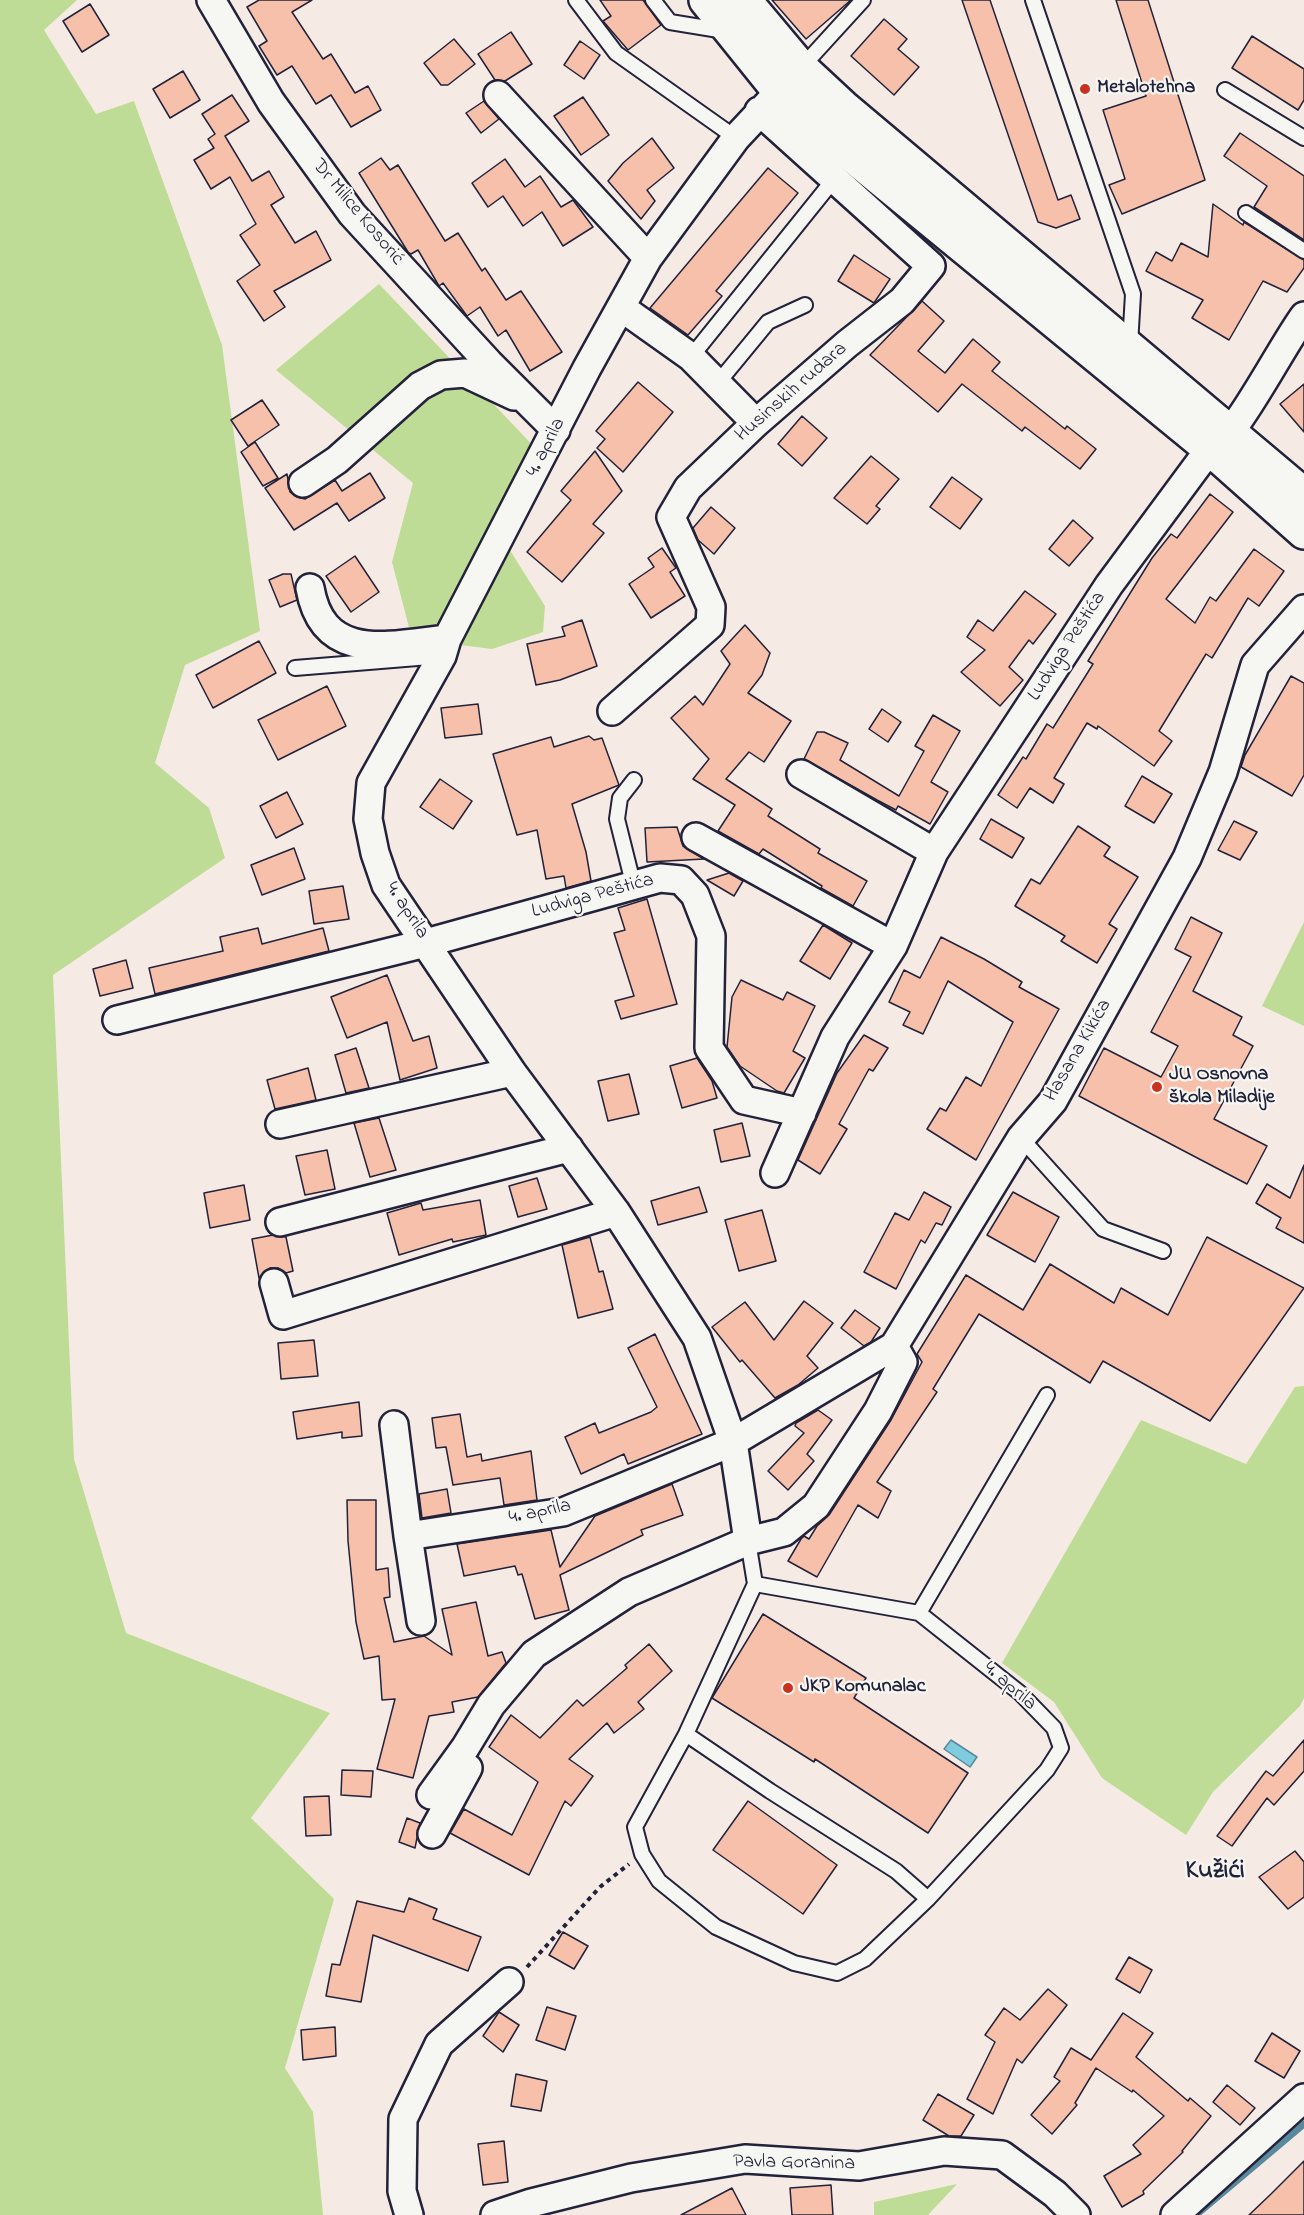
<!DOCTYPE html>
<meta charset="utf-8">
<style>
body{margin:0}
canvas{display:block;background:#f6ebe4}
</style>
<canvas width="1304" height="2215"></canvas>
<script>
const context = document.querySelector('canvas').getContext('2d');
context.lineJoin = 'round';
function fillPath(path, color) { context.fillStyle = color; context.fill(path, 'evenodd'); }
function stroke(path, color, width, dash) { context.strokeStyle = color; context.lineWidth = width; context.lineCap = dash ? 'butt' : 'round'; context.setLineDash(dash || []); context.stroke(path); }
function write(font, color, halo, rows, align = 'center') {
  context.font = font + ' "Indie Flower",sans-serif'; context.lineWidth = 4.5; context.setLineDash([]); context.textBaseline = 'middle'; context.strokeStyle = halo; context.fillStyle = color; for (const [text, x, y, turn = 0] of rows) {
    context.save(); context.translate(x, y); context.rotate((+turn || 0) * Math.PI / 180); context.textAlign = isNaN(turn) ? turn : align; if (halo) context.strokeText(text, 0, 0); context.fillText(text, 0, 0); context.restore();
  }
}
fillPath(new Path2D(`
 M 0,0 L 77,0 L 44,30 L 96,114 L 134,101 L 222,345 L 260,631 L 185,665 L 155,763 L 209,808 L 225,858 L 53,975 L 74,1459 L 126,1633 L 330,1713 L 251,1818 L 334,1899 L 285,2068 L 313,2112 L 323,2215 L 0,2215 Z
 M 379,284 L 542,455 L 506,544 L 545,606 L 543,632 L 492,649 L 412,639 L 392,562 L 413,483 L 276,370 Z
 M 1304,922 L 1304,1026 L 1262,1006 Z
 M 1304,1386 L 1304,1698 L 1300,1706 L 1213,1792 L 1186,1835 L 1102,1778 L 1054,1702 L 1002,1663 L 1141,1420 L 1246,1464 L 1295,1387 Z
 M 957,2184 L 928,2215 L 874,2215 L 874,2202 Z`), '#bedc95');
const water = new Path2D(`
 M 951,1740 L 977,1757 L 970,1767 L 944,1749 Z`);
fillPath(water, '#7fccde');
stroke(water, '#5a889d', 1.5);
stroke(new Path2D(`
 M 1196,2215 L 1304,2124`), '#5a889d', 7);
const building = new Path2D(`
 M 259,0 L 312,0 L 292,12 L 323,59 L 331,54 L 355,93 L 368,86 L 381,110 L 351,127 L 331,95 L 316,104 L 292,66 L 277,75 L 259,46 L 267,41 L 247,7 Z
 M 600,0 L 643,0 L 661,25 L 628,50 L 603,21 L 611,16 Z
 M 772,0 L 851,0 L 806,39 Z
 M 962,0 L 990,0 L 1058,200 L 1071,195 L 1080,219 L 1056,228 L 1038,222 Z
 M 1116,0 L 1148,0 L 1205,180 L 1122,214 L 1109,185 L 1125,179 L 1103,110 L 1146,96 Z
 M 90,4 L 109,35 L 82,52 L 63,21 Z
 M 884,19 L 907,39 L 898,49 L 919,67 L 894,95 L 851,56 Z
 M 511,32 L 532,64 L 505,81 L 495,80 L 478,54 Z
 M 1252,36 L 1304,69 L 1304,100 L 1298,110 L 1232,68 Z
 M 454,39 L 475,64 L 448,85 L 441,85 L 424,63 Z
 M 580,41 L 600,55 L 584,79 L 564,65 Z
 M 183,71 L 200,100 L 170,118 L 153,89 Z
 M 232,95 L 249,121 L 225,136 L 252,181 L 269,171 L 284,197 L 271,205 L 295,243 L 316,231 L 331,260 L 274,291 L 285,307 L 264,321 L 237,281 L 260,265 L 240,235 L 256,224 L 230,177 L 211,189 L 194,160 L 214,148 L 208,139 L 215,134 L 202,114 Z
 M 583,97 L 609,135 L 581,155 L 554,116 Z
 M 484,101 L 499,119 L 481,133 L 466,113 Z
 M 1240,133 L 1304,176 L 1304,240 L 1254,207 L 1267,186 L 1224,156 Z
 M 652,138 L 674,168 L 647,190 L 655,201 L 641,219 L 608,181 L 623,163 Z
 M 381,158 L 390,170 L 398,165 L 445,241 L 458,233 L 482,271 L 485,268 L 506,300 L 521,291 L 562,352 L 530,371 L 506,330 L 498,336 L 480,307 L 467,316 L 443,283 L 439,286 L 418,250 L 411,254 L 408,252 L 359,173 Z
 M 505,159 L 525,187 L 540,176 L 561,207 L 573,200 L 593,227 L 563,246 L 542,212 L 523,226 L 503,196 L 488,207 L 472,183 Z
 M 768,168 L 798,193 L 716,291 L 722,296 L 688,335 L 650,308 Z
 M 1213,204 L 1243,225 L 1244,222 L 1304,260 L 1304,268 L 1287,292 L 1263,281 L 1229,340 L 1192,318 L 1203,300 L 1146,271 L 1156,252 L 1172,261 L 1181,243 L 1208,257 Z
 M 854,255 L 890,279 L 874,303 L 838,281 Z
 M 922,301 L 944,321 L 918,351 L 945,373 L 973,339 L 1000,362 L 992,371 L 1065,429 L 1067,426 L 1096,449 L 1080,469 L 1025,427 L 1022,431 L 962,384 L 938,412 L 870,355 Z
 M 638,382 L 673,412 L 623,472 L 597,448 L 605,439 L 596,431 Z
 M 1304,384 L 1304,432 L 1280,404 Z
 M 262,400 L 279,425 L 248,446 L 231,420 Z
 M 802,416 L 827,438 L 802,466 L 778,444 Z
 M 255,442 L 278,478 L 263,486 L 241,452 Z
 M 595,451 L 622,491 L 593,524 L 604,533 L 562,582 L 527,552 L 571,500 L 561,491 Z
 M 871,456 L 899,479 L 876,506 L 880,509 L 867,524 L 834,498 Z
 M 370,473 L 385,498 L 349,521 L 337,503 L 294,530 L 265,488 L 287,474 L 290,492 L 297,497 L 305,499 L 335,480 L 342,491 Z
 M 952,477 L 982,499 L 960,529 L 930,507 Z
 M 1210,494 L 1233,512 L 1166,599 L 1195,623 L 1210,597 L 1216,601 L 1254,549 L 1284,571 L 1259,606 L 1248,598 L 1212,658 L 1206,654 L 1159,731 L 1172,741 L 1154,766 L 1098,726 L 1097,729 L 1087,723 L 1054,778 L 1064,784 L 1053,803 L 1030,788 L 1017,808 L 998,795 L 1023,757 L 1026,759 L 1047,724 L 1053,728 L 1093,664 L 1088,661 L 1152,558 L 1171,534 L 1177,538 Z
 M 711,507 L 735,528 L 714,554 L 698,540 L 693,528 Z
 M 1073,520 L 1093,538 L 1069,566 L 1049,549 Z
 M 662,548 L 676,568 L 670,572 L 685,596 L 651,618 L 629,584 L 654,567 L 648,558 Z
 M 355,556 L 379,592 L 351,612 L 326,576 Z
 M 283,574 L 291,574 L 297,600 L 280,607 L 269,580 Z
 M 1025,591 L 1056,614 L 1033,644 L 1029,640 L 1009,667 L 1023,680 L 1000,706 L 961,672 L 985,650 L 967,637 L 978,620 L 993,631 Z
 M 582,620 L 597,666 L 560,680 L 536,685 L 527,644 L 565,636 L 562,627 Z
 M 745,625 L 770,653 L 762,675 L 748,693 L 791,721 L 764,762 L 749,752 L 726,779 L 772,809 L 768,816 L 820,849 L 818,853 L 867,881 L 853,906 L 821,888 L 822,886 L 763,849 L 759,854 L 718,831 L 735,805 L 693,779 L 709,759 L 671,718 L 695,696 L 703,705 L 730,664 L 721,651 Z
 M 259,641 L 276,673 L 213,708 L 196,675 Z
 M 1291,676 L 1304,683 L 1304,775 L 1292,796 L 1241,767 L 1245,755 Z
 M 327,686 L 346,726 L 278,760 L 258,720 Z
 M 478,704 L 482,734 L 445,738 L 441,708 Z
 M 882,709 L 901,722 L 888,742 L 869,729 Z
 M 933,715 L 960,731 L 931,782 L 948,792 L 930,824 L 898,806 L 896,810 L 877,800 L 804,759 L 817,732 L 824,732 L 848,743 L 840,760 L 899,796 L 924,751 L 915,746 Z
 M 589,736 L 594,740 L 602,738 L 619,785 L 572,804 L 586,852 L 591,881 L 566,888 L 564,876 L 546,879 L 537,830 L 517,835 L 493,754 L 551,737 L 554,747 Z
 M 1142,776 L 1172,794 L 1154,823 L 1125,806 Z
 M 440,779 L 472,801 L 453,829 L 420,807 Z
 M 287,792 L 303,824 L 276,838 L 260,806 Z
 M 991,819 L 1024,838 L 1012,858 L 980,839 Z
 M 1234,821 L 1257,832 L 1240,860 L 1218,850 Z
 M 1078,826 L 1110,847 L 1104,856 L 1138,877 L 1109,924 L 1117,929 L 1097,963 L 1061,941 L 1065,936 L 1015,906 L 1031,879 L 1040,884 Z
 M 677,827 L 683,846 L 704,859 L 647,862 L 645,828 Z
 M 294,848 L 305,879 L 262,895 L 251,865 Z
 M 729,873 L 743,881 L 734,896 L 707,880 Z
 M 343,886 L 349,919 L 314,924 L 309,891 Z
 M 647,899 L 677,1004 L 621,1019 L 615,1001 L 634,996 L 614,933 L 625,930 L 618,908 Z
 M 1191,917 L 1222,933 L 1193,991 L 1242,1017 L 1233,1035 L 1253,1046 L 1214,1119 L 1267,1146 L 1247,1184 L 1079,1096 L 1104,1048 L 1161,1077 L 1178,1046 L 1151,1032 L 1191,957 L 1175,949 Z
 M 823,925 L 852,943 L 830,979 L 800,961 Z
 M 258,928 L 262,944 L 323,928 L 329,951 L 155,994 L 149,968 L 223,951 L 220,937 Z
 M 941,937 L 984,959 L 1022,982 L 1019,987 L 1059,1009 L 976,1160 L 927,1129 L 940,1108 L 946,1111 L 966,1077 L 981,1086 L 1013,1022 L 948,981 L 923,1034 L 903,1025 L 910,1012 L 889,1002 L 904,970 L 920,978 Z
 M 126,960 L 133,988 L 100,996 L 93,969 Z
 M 387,975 L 413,1041 L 429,1036 L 437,1068 L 400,1080 L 387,1022 L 347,1038 L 331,997 Z
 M 741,980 L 783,1000 L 787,992 L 815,1006 L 793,1051 L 805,1058 L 784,1093 L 777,1091 L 740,1066 L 727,1047 L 732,997 Z
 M 864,1035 L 888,1048 L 873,1071 L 869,1069 L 839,1124 L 847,1129 L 820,1174 L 798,1160 L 837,1073 Z
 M 356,1048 L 369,1088 L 346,1093 L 335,1055 Z
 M 697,1058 L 712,1081 L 717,1098 L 682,1108 L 670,1066 Z
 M 308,1068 L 316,1100 L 275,1109 L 267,1080 Z
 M 629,1074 L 639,1114 L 608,1121 L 598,1081 Z
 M 379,1118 L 396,1170 L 370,1177 L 354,1123 Z
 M 742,1123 L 750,1156 L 721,1162 L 714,1130 Z
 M 327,1150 L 335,1189 L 305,1195 L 296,1156 Z
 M 1304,1165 L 1304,1243 L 1276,1228 L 1281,1218 L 1256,1203 L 1267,1184 L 1290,1198 Z
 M 537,1178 L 547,1209 L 518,1217 L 509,1186 Z
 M 244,1185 L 250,1220 L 210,1228 L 204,1193 Z
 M 699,1187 L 707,1212 L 658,1225 L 651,1201 Z
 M 924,1192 L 951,1207 L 942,1225 L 936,1223 L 925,1243 L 921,1240 L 896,1289 L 864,1272 L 895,1213 L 909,1220 Z
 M 1013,1192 L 1059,1217 L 1035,1262 L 987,1235 Z
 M 480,1200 L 486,1235 L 453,1242 L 452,1239 L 399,1255 L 387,1213 L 421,1203 L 423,1210 Z
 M 762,1210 L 776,1261 L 739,1271 L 725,1220 Z
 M 273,1235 L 286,1237 L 293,1271 L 286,1273 L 278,1268 L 270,1268 L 259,1278 L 252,1239 Z
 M 590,1237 L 599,1272 L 603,1271 L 613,1309 L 578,1318 L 562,1245 Z
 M 1207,1237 L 1304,1288 L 1210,1421 L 1103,1361 L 1090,1383 L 979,1314 L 933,1389 L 937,1392 L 877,1482 L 891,1491 L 878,1518 L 858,1505 L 817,1577 L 788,1561 L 801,1539 L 804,1536 L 809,1539 L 817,1526 L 829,1515 L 891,1420 L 922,1362 L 917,1354 L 966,1275 L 1023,1310 L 1050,1264 L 1114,1303 L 1121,1288 L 1168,1315 Z
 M 804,1301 L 833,1323 L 807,1356 L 818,1368 L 798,1385 L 775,1398 L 742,1360 L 740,1362 L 712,1327 L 745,1302 L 774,1340 Z
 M 855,1310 L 880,1328 L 871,1342 L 864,1346 L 841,1328 Z
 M 655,1334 L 702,1434 L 628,1464 L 624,1454 L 581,1474 L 565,1437 L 595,1423 L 599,1433 L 651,1412 L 657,1407 L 628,1348 Z
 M 314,1340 L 318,1376 L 281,1379 L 278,1343 Z
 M 359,1402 L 362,1436 L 342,1438 L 342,1432 L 297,1439 L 293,1412 Z
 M 818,1410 L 832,1420 L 807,1454 L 814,1461 L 788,1490 L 768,1471 L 804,1433 L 795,1426 L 796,1423 Z
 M 460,1414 L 467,1457 L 481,1454 L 482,1461 L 531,1451 L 537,1500 L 504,1505 L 500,1478 L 453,1485 L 446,1447 L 436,1448 L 432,1418 Z
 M 672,1484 L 683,1515 L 641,1530 L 643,1535 L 560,1575 L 569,1610 L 535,1619 L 522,1574 L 518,1575 L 515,1566 L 464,1576 L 457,1544 L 551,1530 L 560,1567 L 595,1516 Z
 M 447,1489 L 451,1513 L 422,1518 L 419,1494 Z
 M 347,1500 L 376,1500 L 376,1570 L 388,1568 L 390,1597 L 384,1598 L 394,1642 L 424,1636 L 452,1655 L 442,1609 L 476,1602 L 488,1656 L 502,1652 L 506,1663 L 478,1697 L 452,1702 L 454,1712 L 429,1716 L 413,1778 L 377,1769 L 395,1699 L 382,1700 L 379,1656 L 364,1659 L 356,1622 L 348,1541 Z
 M 763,1614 L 866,1678 L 854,1698 L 968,1773 L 928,1833 L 815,1759 L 814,1762 L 712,1698 Z
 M 649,1644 L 672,1671 L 638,1702 L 644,1709 L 614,1733 L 607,1723 L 569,1759 L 593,1776 L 571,1806 L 565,1801 L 529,1875 L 450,1833 L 464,1809 L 512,1835 L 538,1782 L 489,1747 L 511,1715 L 540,1738 L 577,1700 L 583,1706 L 627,1668 L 625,1665 Z
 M 1304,1740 L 1304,1771 L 1274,1805 L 1267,1798 L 1232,1846 L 1217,1836 L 1266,1771 L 1273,1776 Z
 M 342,1770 L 373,1771 L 371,1797 L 341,1795 Z
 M 329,1796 L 331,1835 L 306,1836 L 304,1797 Z
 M 748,1801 L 837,1865 L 803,1914 L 713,1850 Z
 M 407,1818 L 420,1823 L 415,1848 L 399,1842 Z
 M 1295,1851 L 1304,1862 L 1304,1897 L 1288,1909 L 1259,1877 Z
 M 409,1898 L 437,1909 L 433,1919 L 481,1937 L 468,1971 L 373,1935 L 361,2002 L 326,1996 L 332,1964 L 340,1965 L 357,1901 L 404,1912 Z
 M 563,1932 L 588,1946 L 574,1969 L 549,1955 Z
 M 1129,1957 L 1152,1970 L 1140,1993 L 1116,1979 Z
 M 1048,1989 L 1067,2005 L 1022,2063 L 1017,2059 L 993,2114 L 967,2099 L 995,2042 L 985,2035 L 1004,2008 L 1020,2020 Z
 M 547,2007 L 576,2016 L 565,2050 L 536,2040 Z
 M 499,2012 L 519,2025 L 503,2052 L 483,2036 Z
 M 1123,2013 L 1153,2033 L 1136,2057 L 1188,2101 L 1190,2098 L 1211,2116 L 1182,2151 L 1183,2152 L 1143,2191 L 1144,2194 L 1122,2207 L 1104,2176 L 1141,2154 L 1133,2145 L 1164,2116 L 1133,2090 L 1132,2092 L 1096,2068 L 1075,2103 L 1077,2105 L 1052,2134 L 1031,2115 L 1060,2081 L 1054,2077 L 1071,2048 L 1091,2060 Z
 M 335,2027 L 336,2056 L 303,2060 L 301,2030 Z
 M 1272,2033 L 1300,2051 L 1284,2078 L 1255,2061 Z
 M 516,2074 L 547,2081 L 541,2111 L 511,2106 Z
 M 1227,2085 L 1255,2108 L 1240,2125 L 1213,2102 Z
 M 938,2094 L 974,2115 L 961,2136 L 949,2136 L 923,2120 Z
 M 504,2141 L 508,2182 L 483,2185 L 478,2144 Z
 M 1304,2161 L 1304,2215 L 1249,2215 L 1271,2194 Z
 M 831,2185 L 833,2215 L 792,2215 L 790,2188 Z
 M 732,2188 L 746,2215 L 681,2215 Z`);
fillPath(building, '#f7c0ab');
stroke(building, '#22223b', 1.5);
const service = new Path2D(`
 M 576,0 L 616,53 L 736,138
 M 653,0 L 670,22 L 725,31
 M 1033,0 L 1133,294 L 1130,345
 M 801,68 L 863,0
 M 1225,90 L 1304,138
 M 1246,213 L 1304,251
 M 691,357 L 835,178
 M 717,384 L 768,322 L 805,305
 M 295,668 L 442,656
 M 634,780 L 620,798 L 617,819 L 634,887
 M 1021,1138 L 1103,1229 L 1163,1251
 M 755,1584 L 919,1613 L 1020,1693 L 1054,1728 L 1061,1748 L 1047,1770 L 928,1899
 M 919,1613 L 1047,1395
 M 686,1734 L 770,1791 L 896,1871 L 928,1899 L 865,1959 L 837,1973 L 794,1963 L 716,1927 L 659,1881 L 642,1854 L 635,1827 L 686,1734 L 755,1584 L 748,1541`);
const minor = new Path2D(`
 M 211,0 L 271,102 L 352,214 L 489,363 L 556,430
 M 498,95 L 648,258
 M 622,308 L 691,357 L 756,423
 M 303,483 L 337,460 L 420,386 L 441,375 L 465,373 L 514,396
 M 310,588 C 323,664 391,645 447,639
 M 612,711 L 710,625 L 711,607 L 671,517 L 688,488 L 756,423 L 847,344 L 902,301 L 931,266 L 759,111
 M 801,774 L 934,852
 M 696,837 L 893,946
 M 117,1020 L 426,943 L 660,878 L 681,880 L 695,895 L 711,936 L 709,1048 L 744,1100 L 802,1113
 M 280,1124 L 512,1072
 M 775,1173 L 835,1037 L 893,946 L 934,852 L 1109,585 L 1200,462 C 1237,438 1276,355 1304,316
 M 280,1222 L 569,1148
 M 274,1283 L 283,1315 L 616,1212
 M 394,1425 L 408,1536 L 563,1512 L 733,1442 L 894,1346 L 1021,1138 L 1053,1101 L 1187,858 L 1223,772 L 1255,665 L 1304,609
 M 408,1536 L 421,1621
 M 748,1541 L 784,1532 L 816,1506 L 878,1411 L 903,1362 L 894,1346
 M 431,1795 L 465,1748 L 491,1705 L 534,1654 L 629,1592 L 748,1541 L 733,1442 L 697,1338 L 616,1212 L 512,1072 L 386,885 L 375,853 L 368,819 L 371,783 L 442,656 L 447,639 L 587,368 L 648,258 L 736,138 L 794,76
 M 432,1834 L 468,1768
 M 409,2215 L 402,2191 L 403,2119 L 439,2044 L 509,1982
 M 495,2215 L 531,2203 L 631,2178 L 745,2159 L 859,2166 L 944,2151 L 1002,2155 L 1055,2194 L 1076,2215
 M 1175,2215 L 1304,2098`);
const primary = new Path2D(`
 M 706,0 L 780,92 L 820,129 L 1214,452 L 1304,532
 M 744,0 L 801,68 L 843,107 L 1304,495`);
stroke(service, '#22223b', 18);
stroke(minor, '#22223b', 32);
stroke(primary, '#22223b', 38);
stroke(new Path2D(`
 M 527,1967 L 600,1887 L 629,1864`), '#22223b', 4, [4.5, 4.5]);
stroke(service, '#f6f6f2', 14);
stroke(minor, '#f6f6f2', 27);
stroke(primary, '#f6f6f2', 33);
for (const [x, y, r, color] of [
 [1085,89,6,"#c8321e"],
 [1157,1087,6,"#c8321e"],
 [788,1688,6,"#c8321e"]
]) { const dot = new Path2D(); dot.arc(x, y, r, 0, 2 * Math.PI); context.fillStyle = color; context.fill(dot); stroke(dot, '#f6f6f2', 2); }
write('bold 20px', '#22223b', '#f6f6f2', [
 ["Metalotehna",1097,89],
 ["JU Osnovna",1169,1076],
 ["škola Miladije",1169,1099],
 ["JKP Komunalac",800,1688]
], 'left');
write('20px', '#22223b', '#f6f6f2', [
 ["Dr Milice Kosorić",357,213,50],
 ["Husinskih rudara",792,393,-41],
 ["4. aprila",547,448,-63],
 ["Ludviga Peštića",1068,647,-57],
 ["Ludviga Peštića",593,897,-15],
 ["4. aprila",406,911,57],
 ["Hasana Kikića",1079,1051,-60],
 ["4. aprila",540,1513,-12],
 ["4. aprila",1009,1687,41],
 ["Pavla Goranina",794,2164,1]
]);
write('bold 26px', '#22223b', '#f6f6f2', [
 ["Kužići",1215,1873]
]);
</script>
